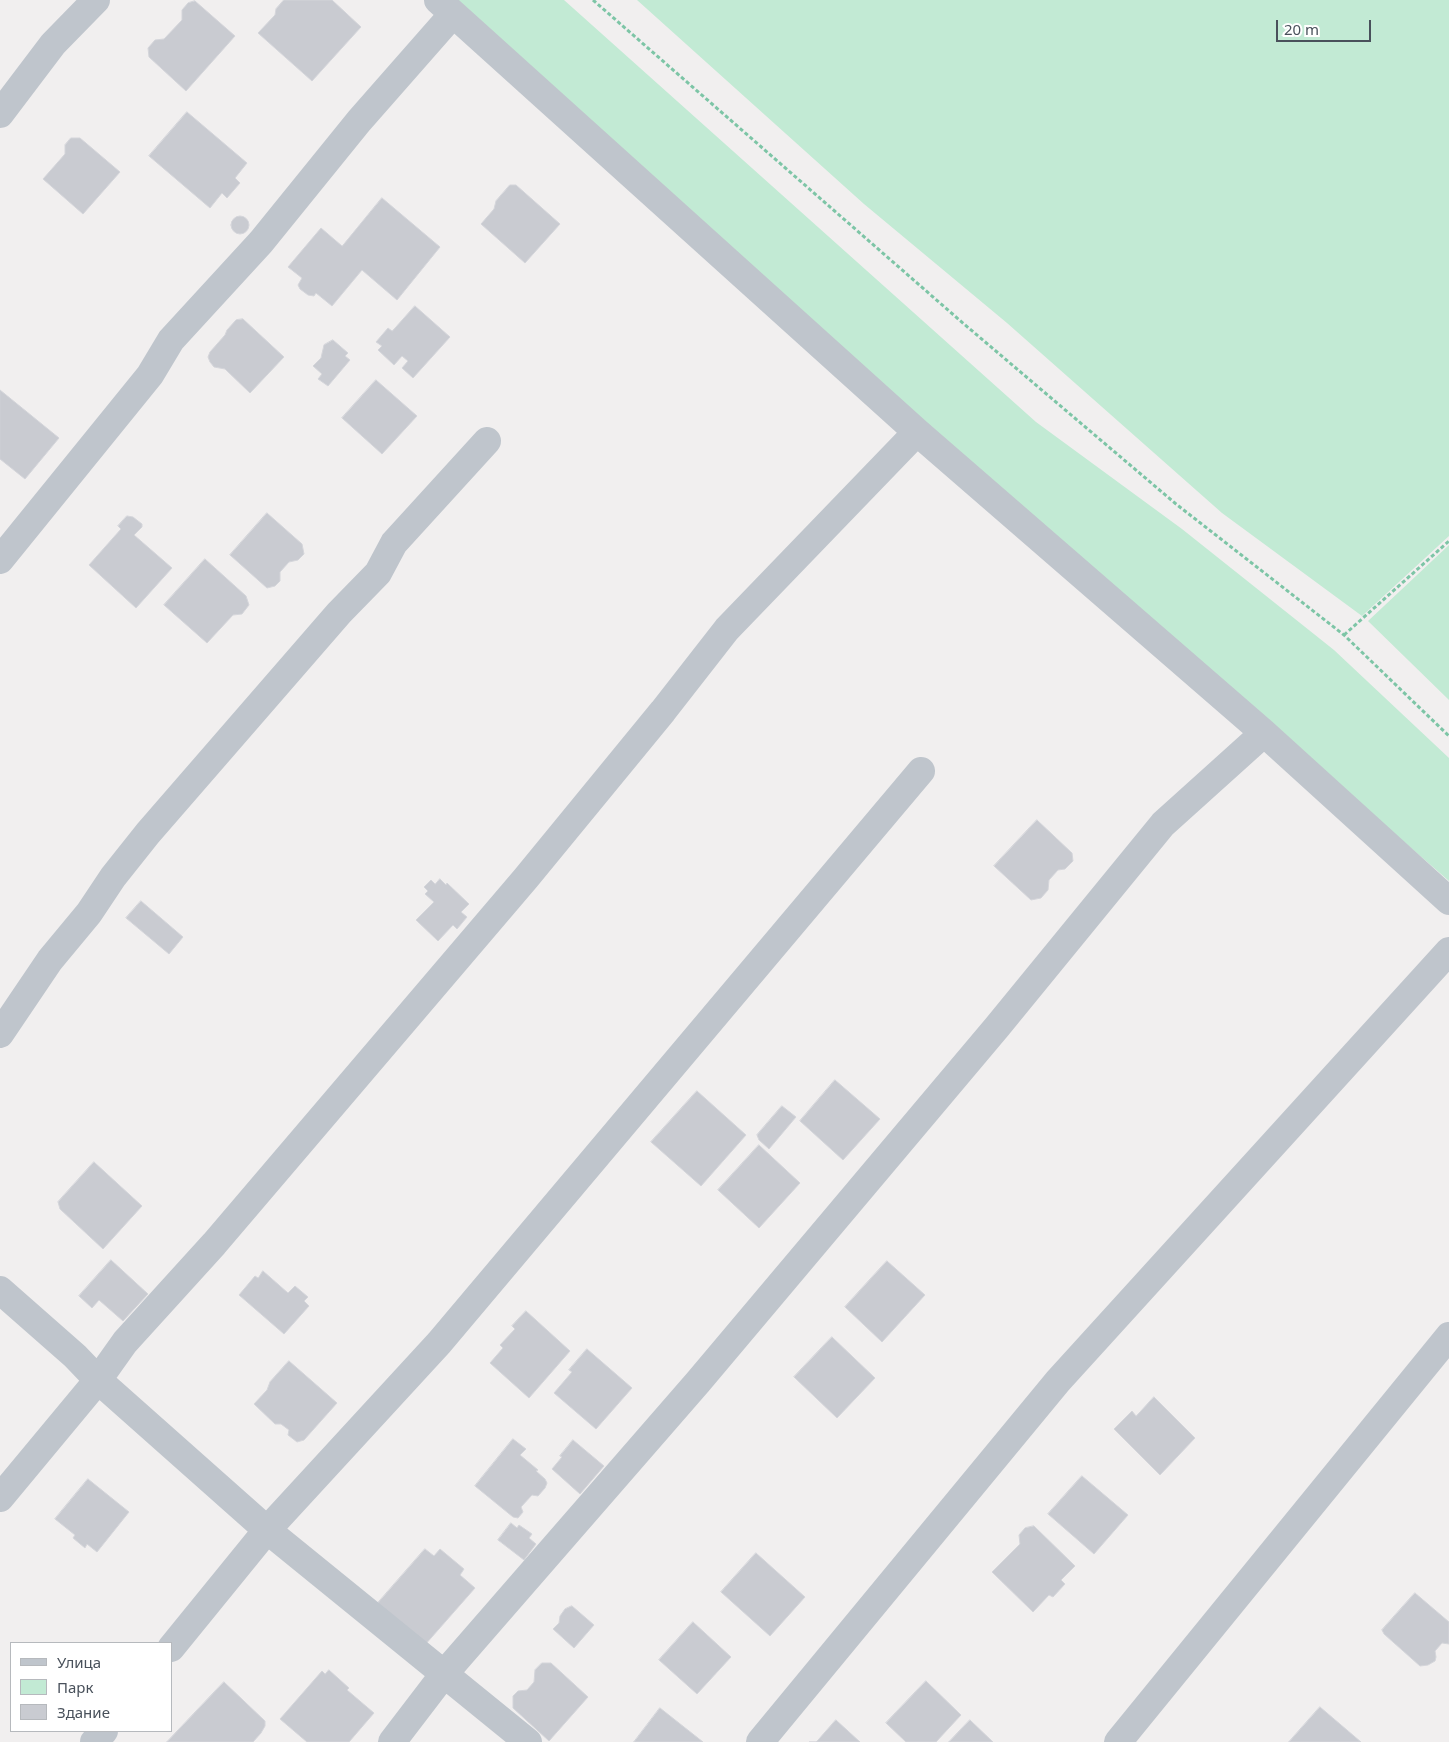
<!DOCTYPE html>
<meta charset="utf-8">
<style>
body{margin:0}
#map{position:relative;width:1449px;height:1742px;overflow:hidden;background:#f1efef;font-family:"Noto Sans",sans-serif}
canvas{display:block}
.legend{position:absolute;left:10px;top:1642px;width:162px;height:90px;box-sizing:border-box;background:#fff;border:1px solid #b6b9bd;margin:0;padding:6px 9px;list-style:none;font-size:15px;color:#49515b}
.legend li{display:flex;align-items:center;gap:10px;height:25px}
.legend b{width:25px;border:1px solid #b6b9bd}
.scale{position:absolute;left:1276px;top:20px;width:95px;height:22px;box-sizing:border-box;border:2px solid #49515b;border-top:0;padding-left:6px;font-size:15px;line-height:18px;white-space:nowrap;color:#49515b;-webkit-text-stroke:4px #fff;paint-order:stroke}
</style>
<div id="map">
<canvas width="1449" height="1742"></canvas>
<ul class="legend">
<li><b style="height:6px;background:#bfc5cc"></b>Улица</li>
<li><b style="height:14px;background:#c2ead4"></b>Парк</li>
<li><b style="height:14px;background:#c9cbd1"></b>Здание</li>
</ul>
<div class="scale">20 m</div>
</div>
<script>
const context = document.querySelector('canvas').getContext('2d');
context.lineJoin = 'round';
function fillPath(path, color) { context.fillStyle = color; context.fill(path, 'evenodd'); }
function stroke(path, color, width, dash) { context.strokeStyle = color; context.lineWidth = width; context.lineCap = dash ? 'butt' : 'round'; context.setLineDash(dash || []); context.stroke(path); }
fillPath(new Path2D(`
 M 457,0 L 564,0 L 1036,422 L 1182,529 L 1334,650 L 1449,758 L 1449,881 L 910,412 Z
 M 637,0 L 1449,0 L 1449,536 L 1362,616 L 1222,513 L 1007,323 L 864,204 Z
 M 1449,545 L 1449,700 L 1368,621 Z`), '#c2ead4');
const building = new Path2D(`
 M 284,0 L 332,0 L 361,27 L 312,81 L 258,33 L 275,15 L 276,9 Z
 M 195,1 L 235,36 L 186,91 L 149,57 L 148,48 L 155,40 L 164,39 L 182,20 L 182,10 L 188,3 Z
 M 187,112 L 247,163 L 235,178 L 240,183 L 227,198 L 222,193 L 210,208 L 149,156 Z
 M 71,138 L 80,138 L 120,172 L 83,214 L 43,179 L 65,154 L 65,145 Z
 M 510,185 L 516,185 L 560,224 L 525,263 L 481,224 L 494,209 L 496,201 Z
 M 382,198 L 440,247 L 397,300 L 362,270 L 332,306 L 316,293 L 314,296 L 308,295 L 300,289 L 298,285 L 302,278 L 288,267 L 321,228 L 342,246 Z
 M231 225a9 9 0 1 1 18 0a9 9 0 1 1-18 0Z
 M 415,306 L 450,337 L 413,378 L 402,368 L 408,361 L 402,356 L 394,365 L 378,350 L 382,346 L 376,342 L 388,328 L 392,331 Z
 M 243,319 L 284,357 L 250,393 L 225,369 L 214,367 L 210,362 L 208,357 L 210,352 L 225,335 L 227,330 L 236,320 Z
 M 333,340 L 348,353 L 345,356 L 350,360 L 328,386 L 318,379 L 322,374 L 313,366 L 321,358 L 324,345 Z
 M 376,380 L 417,416 L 382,454 L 342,418 Z
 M 0,390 L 59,438 L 25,479 L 0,459 Z
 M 267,513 L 302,544 L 304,554 L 298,560 L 289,562 L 280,572 L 280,581 L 275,586 L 267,588 L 230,555 Z
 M 127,516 L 133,517 L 142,524 L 142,527 L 134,535 L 172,568 L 136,608 L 89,565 L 121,529 L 118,526 Z
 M 205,559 L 246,596 L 249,605 L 242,614 L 233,615 L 207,643 L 164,605 Z
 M 1037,820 L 1072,853 L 1073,861 L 1065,869 L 1058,870 L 1049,880 L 1048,890 L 1041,898 L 1031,900 L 994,866 Z
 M 440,879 L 446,885 L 447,883 L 469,904 L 461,912 L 467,917 L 457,929 L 453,925 L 438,941 L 416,920 L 434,902 L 425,894 L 428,891 L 424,887 L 431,880 L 435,884 Z
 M 141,901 L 183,937 L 169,954 L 126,918 Z
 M 835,1080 L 880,1119 L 843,1160 L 800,1121 Z
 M 697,1091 L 746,1135 L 701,1186 L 651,1142 Z
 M 782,1106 L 796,1117 L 769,1149 L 759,1140 L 757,1135 Z
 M 759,1145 L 800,1183 L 759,1228 L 718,1190 Z
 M 94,1162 L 142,1206 L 103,1249 L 60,1209 L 58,1202 Z
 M 111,1260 L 148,1294 L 123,1321 L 99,1300 L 92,1308 L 79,1296 Z
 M 887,1261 L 925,1295 L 882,1342 L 845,1307 Z
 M 263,1271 L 288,1293 L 295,1286 L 308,1297 L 304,1301 L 309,1306 L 284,1334 L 239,1295 L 255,1276 L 258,1278 Z
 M 526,1311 L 570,1351 L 529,1398 L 490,1363 L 503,1348 L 500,1345 L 515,1329 L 512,1326 Z
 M 832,1337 L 875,1378 L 837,1418 L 794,1377 Z
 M 587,1349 L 632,1388 L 596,1429 L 554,1393 L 572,1372 L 569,1370 Z
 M 289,1361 L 337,1403 L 304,1440 L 297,1442 L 288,1435 L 289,1430 L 281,1424 L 275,1424 L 254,1404 L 267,1390 L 270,1382 Z
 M 1154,1397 L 1195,1438 L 1160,1475 L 1114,1429 L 1132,1411 L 1136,1416 Z
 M 513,1439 L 526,1449 L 520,1455 L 538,1470 L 536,1471 L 545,1479 L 547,1483 L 545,1488 L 538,1496 L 532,1495 L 521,1507 L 523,1512 L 518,1518 L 513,1517 L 475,1486 Z
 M 573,1440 L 604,1466 L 580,1494 L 552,1469 L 562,1457 L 560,1456 Z
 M 1082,1476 L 1128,1515 L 1094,1554 L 1048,1514 Z
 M 88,1479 L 129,1512 L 97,1552 L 87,1544 L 85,1548 L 73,1538 L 75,1535 L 55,1519 Z
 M 511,1523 L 517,1528 L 519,1525 L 532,1534 L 529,1538 L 536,1544 L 524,1560 L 498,1540 Z
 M 1034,1526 L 1075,1566 L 1061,1580 L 1065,1584 L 1053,1597 L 1049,1595 L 1033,1612 L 992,1572 L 1020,1544 L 1019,1535 L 1025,1528 Z
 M 425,1549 L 434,1556 L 440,1549 L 464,1569 L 460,1575 L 475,1588 L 424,1646 L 377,1604 Z
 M 756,1553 L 805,1597 L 770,1636 L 721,1592 Z
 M 1415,1593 L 1449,1622 L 1449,1644 L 1442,1643 L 1435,1651 L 1436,1657 L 1435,1661 L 1428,1665 L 1420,1666 L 1384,1634 L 1382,1630 Z
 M 572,1606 L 594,1625 L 574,1648 L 553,1629 L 559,1623 L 560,1616 L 565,1609 Z
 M 693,1622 L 731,1657 L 697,1694 L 659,1660 Z
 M 542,1663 L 551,1663 L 588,1697 L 549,1741 L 513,1708 L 513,1696 L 518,1691 L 527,1690 L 534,1682 L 535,1670 Z
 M 329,1670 L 349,1688 L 347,1690 L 374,1713 L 349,1742 L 307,1742 L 280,1719 L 322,1671 L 325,1674 Z
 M 926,1681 L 961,1715 L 936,1742 L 906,1742 L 886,1723 Z
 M 224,1682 L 265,1721 L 265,1726 L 261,1733 L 253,1742 L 167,1742 Z
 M 1320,1707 L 1361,1742 L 1289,1742 Z
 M 660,1708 L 703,1742 L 634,1742 Z
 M 836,1720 L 860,1742 L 809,1742 L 816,1742 Z
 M 970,1720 L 993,1742 L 949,1742 Z`);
fillPath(building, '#c9cbd1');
stroke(building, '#d4d5da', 1);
stroke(new Path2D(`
 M 593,0 L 964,324 L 1176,504 L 1344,635 L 1449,736
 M 1344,635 L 1449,541`), '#7dc5a6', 3, [4, 2.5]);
stroke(new Path2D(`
 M 438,0 L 917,432 L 1264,733 L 1449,901
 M 0,114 L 53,44 L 96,0
 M 0,560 L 150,375 L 171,340 L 261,242 L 359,121 L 453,14
 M 0,1034 L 50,960 L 89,913 L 113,877 L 148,833 L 339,613 L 378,573 L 394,543 L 487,441
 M 0,1290 L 75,1356 L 98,1380 L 267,1530 L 528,1742
 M 0,1498 L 98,1380 L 125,1342 L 214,1244 L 526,878 L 663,711 L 727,629 L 917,432
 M 171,1648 L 267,1530 L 439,1343 L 921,771
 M 94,1742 L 104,1731
 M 392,1742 L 444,1674 L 698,1382 L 997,1027 L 1163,824 L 1264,733
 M 760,1742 L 1058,1381 L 1449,951
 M 1118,1742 L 1449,1336`), '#bfc5cc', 28);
</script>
